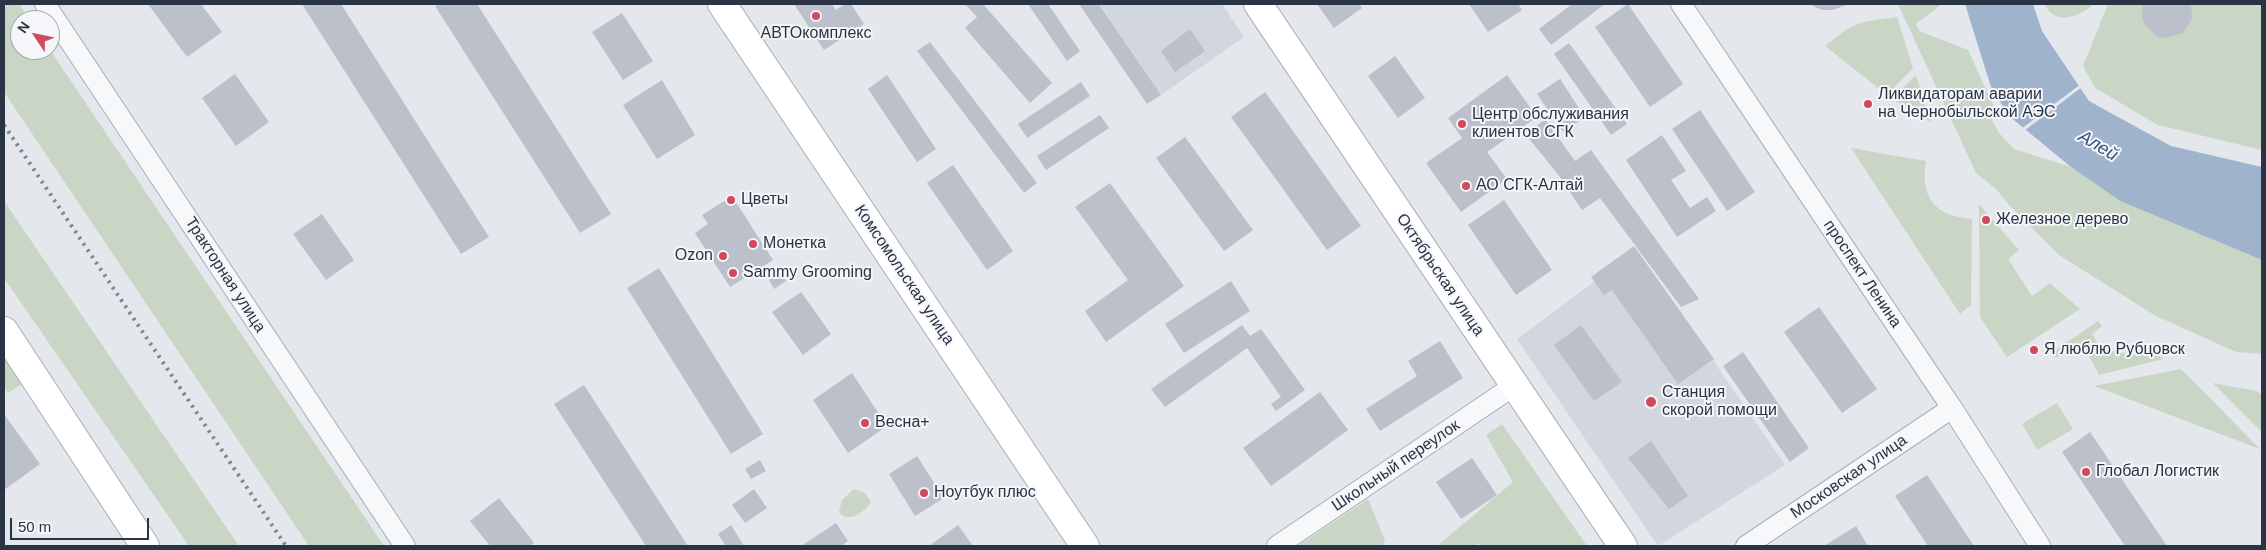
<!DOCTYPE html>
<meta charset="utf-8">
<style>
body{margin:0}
#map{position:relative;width:2266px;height:550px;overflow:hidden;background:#e4e7ec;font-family:Arial,sans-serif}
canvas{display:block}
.frame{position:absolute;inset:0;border:5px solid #2b3445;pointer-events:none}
.north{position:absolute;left:10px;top:10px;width:50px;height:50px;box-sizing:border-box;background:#f4f6f9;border:1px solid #a4a8b1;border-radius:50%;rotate:304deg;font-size:14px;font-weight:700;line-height:20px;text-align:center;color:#2b3445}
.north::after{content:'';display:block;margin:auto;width:18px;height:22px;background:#d1495b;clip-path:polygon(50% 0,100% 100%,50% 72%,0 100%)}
.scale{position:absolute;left:10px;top:518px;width:139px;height:22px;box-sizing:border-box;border:2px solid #2b3445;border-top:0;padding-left:6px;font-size:15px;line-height:18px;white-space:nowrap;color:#2b3445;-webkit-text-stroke:4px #f4f6f9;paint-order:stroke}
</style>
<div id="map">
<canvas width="2266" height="550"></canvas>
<div class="frame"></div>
<div class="north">N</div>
<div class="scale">50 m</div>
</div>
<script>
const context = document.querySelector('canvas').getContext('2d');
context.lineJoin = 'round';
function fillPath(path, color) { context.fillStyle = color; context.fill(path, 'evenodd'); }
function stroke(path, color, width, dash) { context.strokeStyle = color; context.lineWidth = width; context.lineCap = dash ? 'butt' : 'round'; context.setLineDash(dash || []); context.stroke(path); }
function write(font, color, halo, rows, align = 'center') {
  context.font = font + ' Arial,sans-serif'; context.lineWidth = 4; context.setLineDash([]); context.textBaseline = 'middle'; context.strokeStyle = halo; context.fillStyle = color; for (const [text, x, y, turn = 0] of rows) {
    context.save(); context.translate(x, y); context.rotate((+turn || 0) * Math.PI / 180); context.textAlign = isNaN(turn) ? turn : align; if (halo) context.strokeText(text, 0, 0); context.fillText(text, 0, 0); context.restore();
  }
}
fillPath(new Path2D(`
 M 1100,4 L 1222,4 L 1244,37 L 1161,95 Z
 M 1637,250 L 1785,465 L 1658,546 L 1517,339 Z`), '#d2d6de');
fillPath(new Path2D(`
 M 4,4 L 19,4 L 30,20 L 20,20 L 20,50 L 50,50 L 384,546 L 309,546 L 4,92 Z
 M 1898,4 L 1942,4 L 1916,24 L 1919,31 L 1968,50 L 1995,109 L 1992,120 L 1999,133 L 2014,149 L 2071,167 L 2120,201 L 2262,260 L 2262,354 L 2236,352 L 2156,316 L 2059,255 L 2011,207 L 1996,189 L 1976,173 Z
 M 2045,4 L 2094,4 C 2081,16 2054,27 2045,4 Z
 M 2108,4 L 2262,4 L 2262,150 L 2158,125 L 2095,88 L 2083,66 Z
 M 1897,17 L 1913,68 L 1887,95 L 1825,46 C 1856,21 1858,22 1897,17 Z
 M 1916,75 L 1931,122 L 1892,99 Z
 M 1851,148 L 1926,161 C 1920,197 1934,216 1972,219 L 1971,305 L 1960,314 Z
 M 4,201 L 239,546 L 189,546 L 4,278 Z
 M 1979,204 L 2019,250 L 2008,259 L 2032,296 L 2050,283 L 2080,309 L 2007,357 L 1980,317 Z
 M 2098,321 L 2102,326 L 2092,334 L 2101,349 L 2139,356 L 2145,347 L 2163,359 L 2099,375 L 2082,343 L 2056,358 L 2053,352 Z
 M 4,347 L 27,381 L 8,393 L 4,387 Z
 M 2181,369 L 2260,449 L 2094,386 Z
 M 2213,383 L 2257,391 L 2262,395 L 2262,432 Z
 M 2057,403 L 2073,429 L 2037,450 L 2022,424 Z
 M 1502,424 L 1587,546 L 1481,546 L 1478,543 L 1473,546 L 1437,546 L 1513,482 L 1486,435 Z
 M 854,489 L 865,493 L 871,502 C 865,512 848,524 839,512 L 842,500 Z
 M 1368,499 L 1385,540 L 1383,546 L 1298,546 Z`), '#c9d6c5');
fillPath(new Path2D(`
 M 1965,4 L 2033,4 L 2042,31 L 2089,101 L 2171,146 L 2262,167 L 2262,260 L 2120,201 L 2071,167 L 2009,116 L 1991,87 Z`), '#9fb4cc');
fillPath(new Path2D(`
 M 2081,84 L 2082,87 L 2024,131 L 2021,129 Z`), '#e4e7ec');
fillPath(new Path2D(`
 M 148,4 L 201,4 L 222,32 L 187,57 Z
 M 302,4 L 341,4 L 489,237 L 461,254 Z
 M 440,4 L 477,4 L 611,214 L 580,233 L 435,6 Z
 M 794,4 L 832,4 L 836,10 L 845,4 L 851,4 L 864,24 L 824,50 Z
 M 967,4 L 983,4 L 1052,83 L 1030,103 L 965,28 L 977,17 L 966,5 Z
 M 1028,4 L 1048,4 L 1080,51 L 1067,61 Z
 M 1079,4 L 1099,4 L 1161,95 L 1147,104 Z
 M 1317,4 L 1359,4 L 1362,8 L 1334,28 Z
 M 1469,4 L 1518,4 L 1522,10 L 1488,32 Z
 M 1572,4 L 1605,4 L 1551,45 L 1539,29 Z
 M 1628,4 L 1683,84 L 1650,107 L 1595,27 Z
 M 1809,4 L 1849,4 L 1833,10 L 1822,10 Z
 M 2143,4 L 2191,4 L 2192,19 L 2183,33 L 2166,38 L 2158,37 L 2145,25 L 2142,17 Z
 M 622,13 L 653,61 L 623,80 L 592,32 Z
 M 1190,29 L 1205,51 L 1175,72 L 1161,51 Z
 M 930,42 L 1037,183 L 1024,193 L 917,51 Z
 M 1569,43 L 1627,124 L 1611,135 L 1554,54 Z
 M 1395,56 L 1425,98 L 1398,118 L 1368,76 Z
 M 235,74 L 269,122 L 236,146 L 202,98 Z
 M 887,75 L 936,149 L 917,162 L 868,89 Z
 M 1507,75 L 1537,117 L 1487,152 L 1507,179 L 1461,212 L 1426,163 L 1462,138 L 1448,118 Z
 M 1560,79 L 1585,117 L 1563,132 L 1537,94 Z
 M 662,80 L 695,135 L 657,159 L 623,105 Z
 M 1081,82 L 1090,96 L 1027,138 L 1018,124 Z
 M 1265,92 L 1361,226 L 1327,250 L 1231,117 Z
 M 1700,110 L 1755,192 L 1727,211 L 1672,129 Z
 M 1100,115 L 1109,128 L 1046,170 L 1037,156 Z
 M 1545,119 L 1575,161 L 1591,150 L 1699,299 L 1681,307 L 1600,198 L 1582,210 L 1557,173 L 1526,135 Z
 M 1662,135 L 1686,171 L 1671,180 L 1690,208 L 1707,197 L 1716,211 L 1677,237 L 1626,160 Z
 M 1185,137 L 1253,230 L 1224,251 L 1156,158 Z
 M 953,165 L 1013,251 L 987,270 L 927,183 Z
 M 1110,183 L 1184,286 L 1106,342 L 1085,311 L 1128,280 L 1075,207 Z
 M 732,196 L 773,260 L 730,287 L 695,233 L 708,224 L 702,215 Z
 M 1504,200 L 1552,270 L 1516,295 L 1468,225 Z
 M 322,214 L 354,260 L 326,280 L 293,234 Z
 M 1634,246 L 1714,359 L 1678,384 L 1612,290 L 1604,295 L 1591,277 Z
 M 659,268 L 763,434 L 731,454 L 627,288 Z
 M 781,272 L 786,281 L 774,289 L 769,280 Z
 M 1231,281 L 1250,311 L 1184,353 L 1165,324 Z
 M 801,292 L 831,334 L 803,355 L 772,312 Z
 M 1819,307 L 1877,389 L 1842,413 L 1784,332 Z
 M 1242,325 L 1250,336 L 1261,329 L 1305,390 L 1276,411 L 1271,404 L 1281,397 L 1247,348 L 1165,407 L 1151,389 Z
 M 1581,325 L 1622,382 L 1594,401 L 1554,345 Z
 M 1440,341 L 1463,378 L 1380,431 L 1366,409 L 1417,376 L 1408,361 Z
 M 1743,352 L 1809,448 L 1790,462 L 1723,366 Z
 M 852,373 L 887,426 L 848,453 L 813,400 Z
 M 584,385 L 688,546 L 646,546 L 554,404 Z
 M 1320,392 L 1348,430 L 1271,486 L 1243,448 Z
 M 4,414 L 40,464 L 4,490 Z
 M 2090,432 L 2167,546 L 2125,546 L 2062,452 Z
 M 1651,441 L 1688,496 L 1669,509 L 1628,458 Z
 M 917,456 L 944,498 L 915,516 L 889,474 Z
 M 1472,458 L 1497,495 L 1461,519 L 1436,482 Z
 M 760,460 L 766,471 L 751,479 L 745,469 Z
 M 1927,475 L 1974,546 L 1928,546 L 1895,496 Z
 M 754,489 L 767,508 L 745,523 L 732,505 Z
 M 499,498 L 534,543 L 530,546 L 490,546 L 470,521 Z
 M 836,523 L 848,541 L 841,546 L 801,546 Z
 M 731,525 L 744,546 L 726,546 L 718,534 Z
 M 958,525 L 973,546 L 929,546 Z
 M 1856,526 L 1868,546 L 1824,546 Z`), '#bbc0ca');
const street = new Path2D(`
 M 45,4 L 405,546
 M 1681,4 L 1952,408 L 2040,546
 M 1277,546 L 1515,385
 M 1746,546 L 1952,408`);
const secondary = new Path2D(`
 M 722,4 L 1085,546
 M 1258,4 L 1623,546
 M 4,331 L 145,546`);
stroke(street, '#a9aeb7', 22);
stroke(secondary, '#a9aeb7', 30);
stroke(street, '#f7f8fa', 20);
stroke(secondary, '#fff', 28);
stroke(new Path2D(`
 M 4,125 L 286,546`), '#7d8696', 4, [2.5, 5]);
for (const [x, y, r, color] of [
 [816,16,5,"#d1495b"],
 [1868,104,5,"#d1495b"],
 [1462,124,5,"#d1495b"],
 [1466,186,5,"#d1495b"],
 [731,200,5,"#d1495b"],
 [1986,220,5,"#d1495b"],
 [753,244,5,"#d1495b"],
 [723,256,5,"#d1495b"],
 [733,273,5,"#d1495b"],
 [2034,350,5,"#d1495b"],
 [1651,402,6,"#d1495b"],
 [865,423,5,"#d1495b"],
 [2086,472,5,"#d1495b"],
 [924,493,5,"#d1495b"]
]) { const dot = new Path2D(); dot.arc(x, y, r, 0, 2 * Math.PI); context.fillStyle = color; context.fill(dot); stroke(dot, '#f4f6f9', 2); }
write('16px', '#2b3445', '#f4f6f9', [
 ["АВТОкомплекс",816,34,"center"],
 ["Ликвидаторам аварии",1878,95],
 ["на Чернобыльской АЭС",1878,113],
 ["Центр обслуживания",1472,115],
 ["клиентов СГК",1472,133],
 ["АО СГК-Алтай",1476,186],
 ["Цветы",741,200],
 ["Железное дерево",1996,220],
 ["Монетка",763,244],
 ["Ozon",713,256,"right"],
 ["Sammy Grooming",743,273],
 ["Я люблю Рубцовск",2044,350],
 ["Станция",1662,393],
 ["скорой помощи",1662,411],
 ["Весна+",875,423],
 ["Глобал Логистик",2096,472],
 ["Ноутбук плюс",934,493]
], 'left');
write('16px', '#2b3445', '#f4f6f9', [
 ["проспект Ленина",1862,274,56],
 ["Тракторная улица",225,275,57],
 ["Комсомольская улица",904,275,56],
 ["Октябрьская улица",1440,275,56],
 ["Школьный переулок",1396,466,-34],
 ["Московская улица",1849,477,-34]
]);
write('italic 18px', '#34527a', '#f4f6f9', [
 ["Алей",2098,146,31]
]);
</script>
